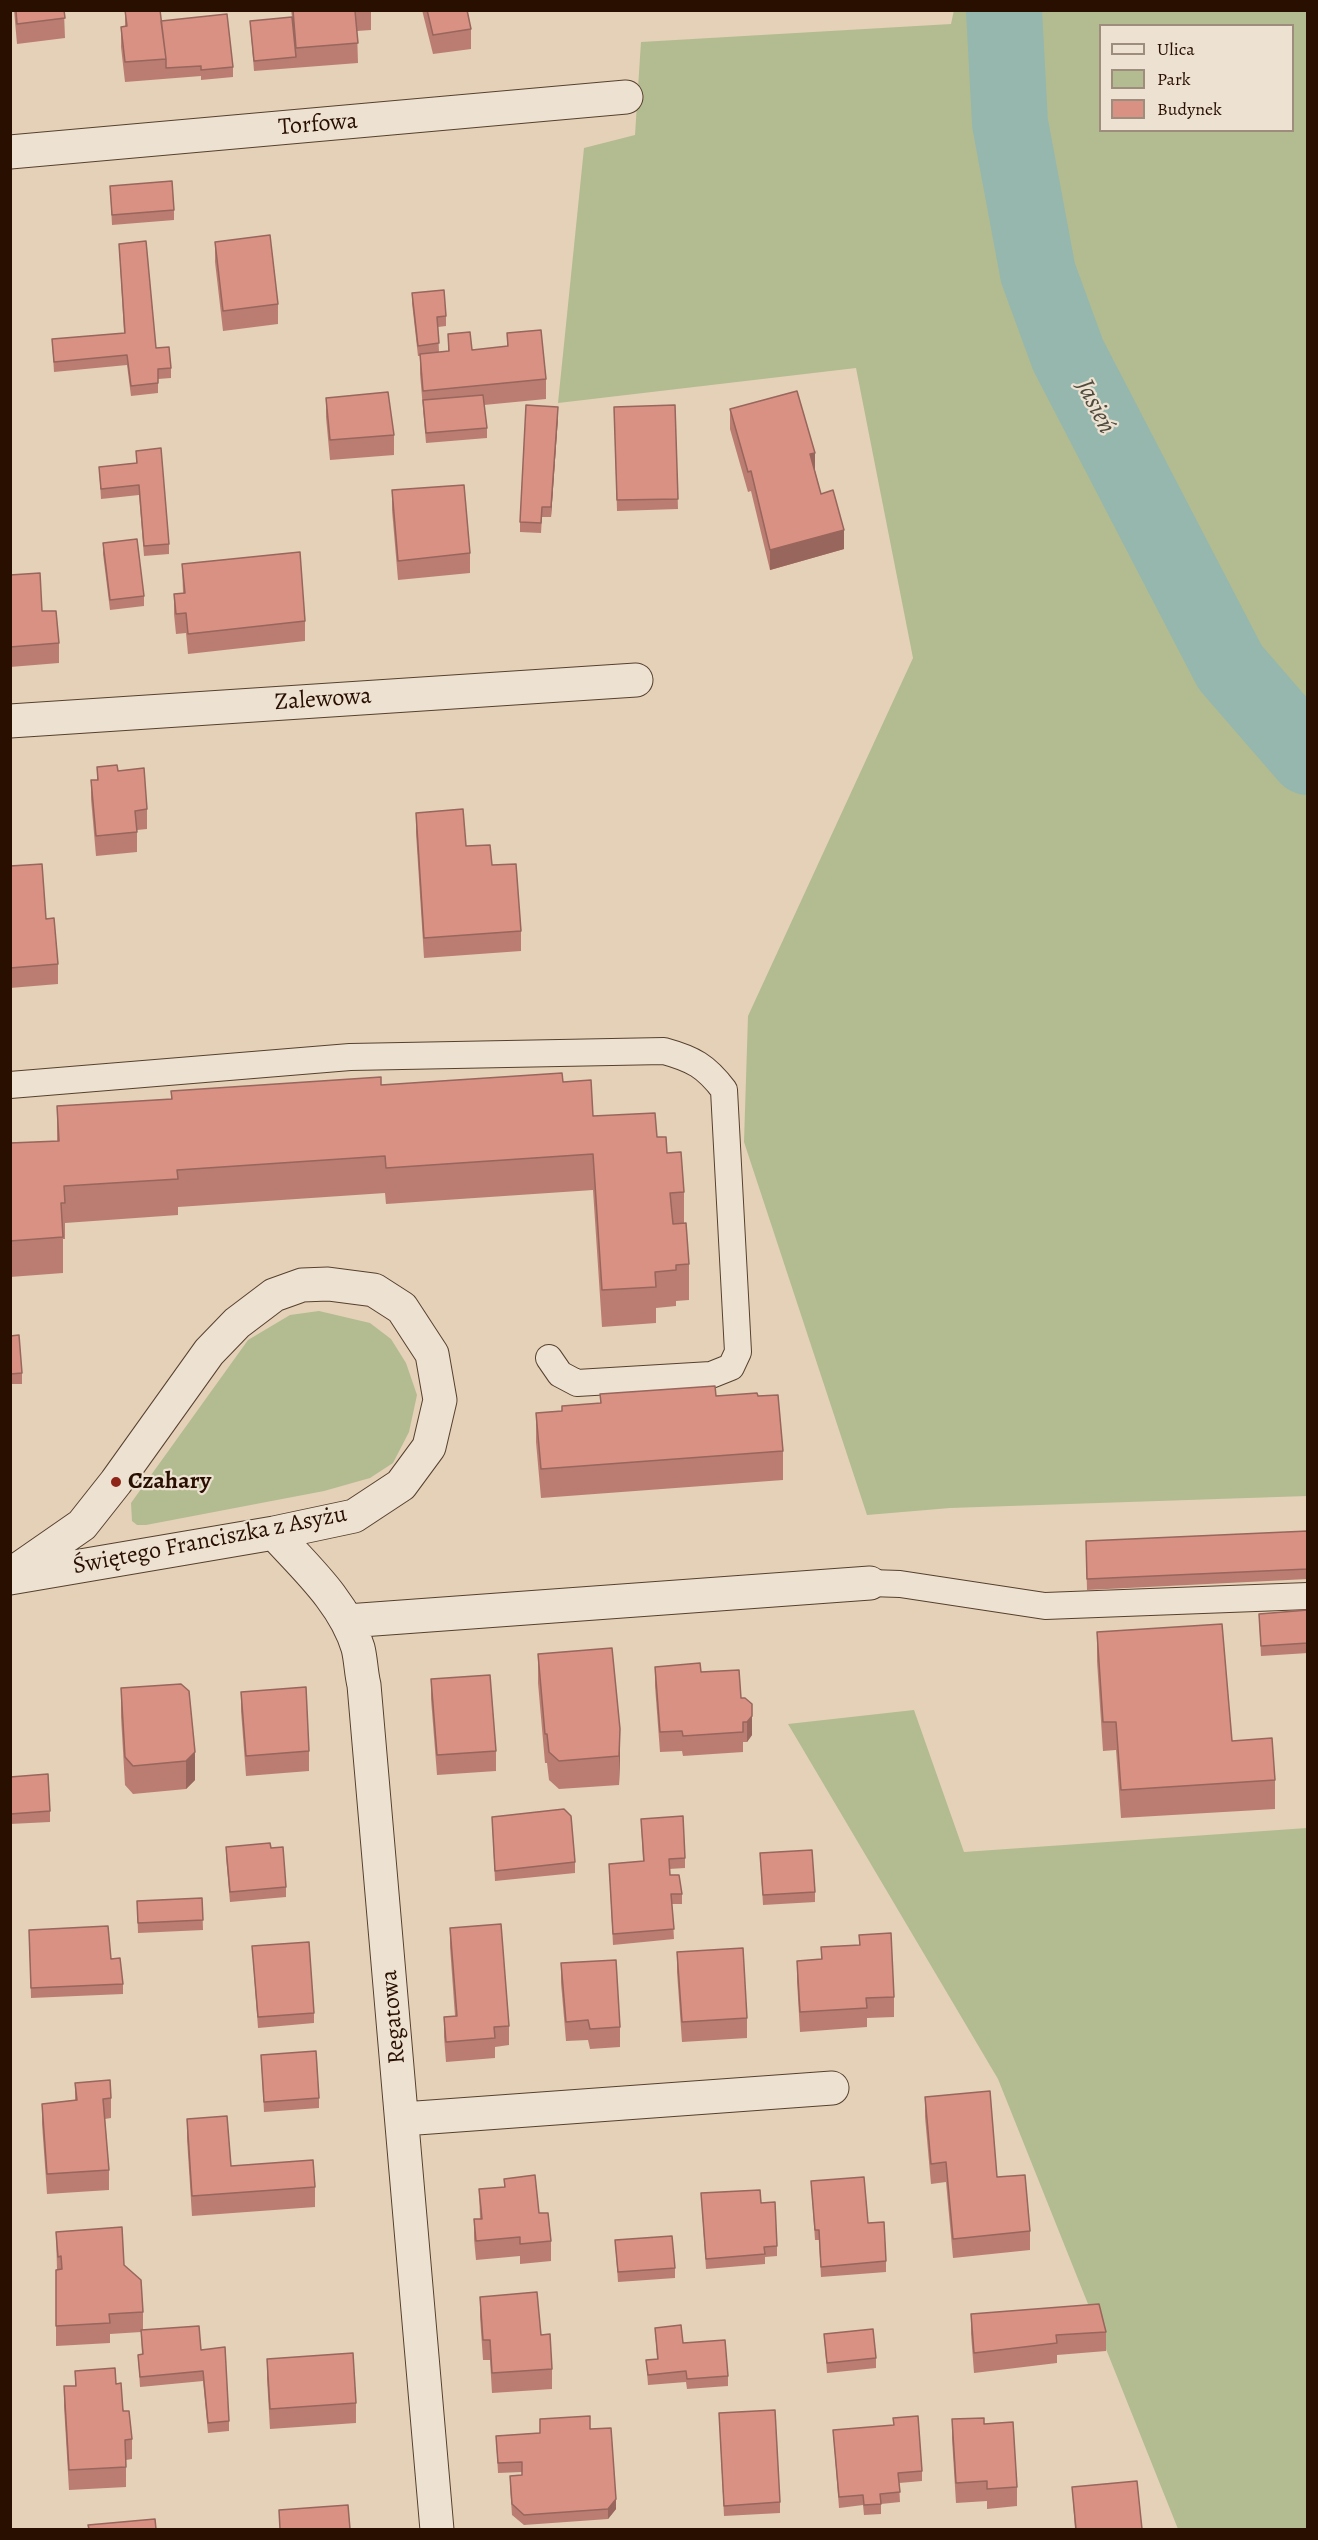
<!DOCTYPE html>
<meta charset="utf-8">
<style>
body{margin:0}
#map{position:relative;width:1318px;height:2540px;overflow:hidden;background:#e4d1b8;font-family:Alegreya,serif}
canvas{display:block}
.frame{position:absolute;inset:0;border:12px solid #280f00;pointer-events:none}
.legend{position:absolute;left:1099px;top:24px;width:195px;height:108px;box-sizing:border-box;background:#ede1d1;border:2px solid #9e8d7d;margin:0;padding:8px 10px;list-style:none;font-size:18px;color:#280f00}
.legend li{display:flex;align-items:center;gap:12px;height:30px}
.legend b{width:30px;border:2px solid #9e8d7d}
</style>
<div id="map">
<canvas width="1318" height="2540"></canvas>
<div class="frame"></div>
<ul class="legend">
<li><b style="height:8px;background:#ede1d1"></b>Ulica</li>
<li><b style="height:16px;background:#b2bc90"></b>Park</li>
<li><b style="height:16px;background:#d99184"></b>Budynek</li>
</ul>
</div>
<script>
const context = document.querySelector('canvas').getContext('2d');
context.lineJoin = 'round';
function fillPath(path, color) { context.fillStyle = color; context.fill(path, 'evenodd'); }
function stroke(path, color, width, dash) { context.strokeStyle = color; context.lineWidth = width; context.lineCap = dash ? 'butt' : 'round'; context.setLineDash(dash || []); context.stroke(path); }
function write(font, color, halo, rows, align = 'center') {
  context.font = font + ' Alegreya,serif'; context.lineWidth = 4.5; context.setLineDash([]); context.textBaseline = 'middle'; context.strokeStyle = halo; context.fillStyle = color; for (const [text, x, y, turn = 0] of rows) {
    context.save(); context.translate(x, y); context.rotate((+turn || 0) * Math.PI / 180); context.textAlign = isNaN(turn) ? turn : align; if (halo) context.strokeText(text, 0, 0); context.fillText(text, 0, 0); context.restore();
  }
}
fillPath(new Path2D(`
 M 954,10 L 1307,11 L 1307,1496 L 950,1508 L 867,1515 L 744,1142 L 748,1016 L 913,658 L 856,368 L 558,403 L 584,148 L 635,135 L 641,42 L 951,24 ZM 1100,26 L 1292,26 L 1292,130 L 1100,130 Z
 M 319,1311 L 370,1323 L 391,1339 L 406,1363 L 417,1395 L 409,1432 L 393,1463 L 370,1478 L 324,1491 L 146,1525 L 137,1525 L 132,1521 L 131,1503 L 248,1340 L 290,1315 Z
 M 914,1710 L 964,1852 L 1307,1828 L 1307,2529 L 1178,2529 L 998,2079 L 788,1724 Z`), '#b2bc90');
stroke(new Path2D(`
 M 1004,10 L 1010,123 L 1038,273 L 1068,355 L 1230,667 L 1308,757`), '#95b7ae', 76);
const service = new Path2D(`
 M 10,1085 L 350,1057 L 664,1051 C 693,1059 706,1066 724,1090 L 738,1352 L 731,1367 L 711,1375 L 577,1383 L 560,1374 L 549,1358
 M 870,1583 L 900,1584 L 1045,1606 L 1308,1596`);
const minor = new Path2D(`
 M 10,152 L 626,97
 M 10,721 L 636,680
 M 274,1533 C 305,1567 345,1603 358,1648 C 361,1660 361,1673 364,1685 L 437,2530
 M 10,1575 L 82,1525 L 116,1482 L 209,1352 L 237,1323 L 274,1295 L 302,1285 L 328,1284 L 374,1290 L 402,1308 L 432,1354 L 440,1400 L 429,1447 L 401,1485 L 354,1516 L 274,1533 L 10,1578
 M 347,1621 L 870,1583
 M 403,2119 L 832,2088`);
stroke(service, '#57402e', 28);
stroke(minor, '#57402e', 35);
stroke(service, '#ede1d1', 26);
stroke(minor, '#ede1d1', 33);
fillPath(new Path2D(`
 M 14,10 L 66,10 L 64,13 L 65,38 L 17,44 Z
 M 125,10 L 160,10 L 161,21 L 233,67 L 233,77 L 201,80 L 201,76 L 125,82 L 121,47 L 121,27 L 125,26 Z
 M 291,10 L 371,10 L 371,30 L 357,31 L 358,63 L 254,71 L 250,21 L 292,17 Z
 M 422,10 L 467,10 L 471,29 L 471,49 L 433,54 Z
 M 110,186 L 174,210 L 174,220 L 112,225 Z
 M 215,242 L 278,304 L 278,324 L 223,331 L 215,262 Z
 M 119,244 L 156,348 L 171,368 L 171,378 L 158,379 L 158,393 L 131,396 L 127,365 L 54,372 L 52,339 L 124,333 Z
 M 412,293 L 446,316 L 446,326 L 438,327 L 439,352 L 448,351 L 448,334 L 472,350 L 507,347 L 507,333 L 546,379 L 546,399 L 484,405 L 487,428 L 487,438 L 426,443 L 420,374 L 420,356 L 418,356 L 412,303 Z
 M 326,398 L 394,435 L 394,455 L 330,460 L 326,417 Z
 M 675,405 L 678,509 L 617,511 L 614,407 Z
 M 730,409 L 815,471 L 821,494 L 844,549 L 770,570 L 751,491 L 748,492 L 730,429 Z
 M 558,417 L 551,517 L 542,517 L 541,533 L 520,532 L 520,522 Z
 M 136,451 L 169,544 L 169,554 L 144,556 L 139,495 L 101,499 L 99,467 L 136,463 Z
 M 392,490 L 470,553 L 470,573 L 398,580 L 392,510 Z
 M 103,543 L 144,596 L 144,606 L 110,610 L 103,554 Z
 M 182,564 L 305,621 L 305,641 L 188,654 L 186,633 L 176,634 L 174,614 L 174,594 L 183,593 Z
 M 10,575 L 59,643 L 59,663 L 10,667 Z
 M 97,767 L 118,771 L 147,809 L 147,829 L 137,830 L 137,852 L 96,856 L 91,799 L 91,780 L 97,780 Z
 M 416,813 L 466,846 L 492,865 L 521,931 L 521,951 L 424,958 L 416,833 Z
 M 10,866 L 46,919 L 58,964 L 58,984 L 10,988 Z
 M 563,1082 L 593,1116 L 657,1137 L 667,1153 L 684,1192 L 684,1224 L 689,1264 L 689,1300 L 676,1301 L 676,1306 L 656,1308 L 656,1323 L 602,1327 L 593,1190 L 386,1204 L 385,1193 L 178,1207 L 178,1215 L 65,1223 L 65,1239 L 63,1239 L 63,1273 L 10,1277 L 10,1143 L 57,1141 L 57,1106 L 171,1099 L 171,1091 Z
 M 10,1336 L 22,1373 L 22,1384 L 10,1384 Z
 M 600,1394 L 758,1396 L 783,1451 L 783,1480 L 541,1498 L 536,1442 L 536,1413 L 562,1411 L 600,1403 Z
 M 1308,1531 L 1308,1579 L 1087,1590 L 1086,1551 Z
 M 1308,1610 L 1308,1653 L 1261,1656 L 1259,1614 Z
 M 1097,1632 L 1232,1741 L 1275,1780 L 1275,1809 L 1121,1818 L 1116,1750 L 1103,1751 L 1097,1661 Z
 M 538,1654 L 620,1757 L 619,1785 L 559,1789 L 549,1780 L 547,1763 L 545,1763 L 538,1683 Z
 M 655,1667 L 701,1672 L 741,1698 L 752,1735 L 747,1742 L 743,1742 L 743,1752 L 683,1756 L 682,1751 L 660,1752 L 655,1686 Z
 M 431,1679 L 496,1751 L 496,1771 L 437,1775 L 431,1699 Z
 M 181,1684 L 195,1780 L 186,1789 L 133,1794 L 125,1785 L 121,1717 L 121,1688 Z
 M 241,1692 L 309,1751 L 309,1771 L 246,1776 L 241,1711 Z
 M 10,1777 L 50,1811 L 50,1822 L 10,1824 Z
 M 492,1817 L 575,1862 L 575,1873 L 495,1881 Z
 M 641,1819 L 685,1858 L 685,1868 L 669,1869 L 670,1875 L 682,1894 L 682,1904 L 672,1904 L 674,1939 L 613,1945 L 609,1864 L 643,1861 Z
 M 226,1847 L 286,1887 L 286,1897 L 230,1902 L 226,1857 Z
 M 760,1853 L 815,1892 L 815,1902 L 763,1905 Z
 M 202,1898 L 203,1930 L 138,1933 L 137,1901 Z
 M 450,1928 L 509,2026 L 509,2045 L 495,2047 L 495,2058 L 446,2062 L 444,2037 L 444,2017 L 455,2016 L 450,1947 Z
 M 29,1930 L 111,1959 L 123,1984 L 123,1994 L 31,1998 Z
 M 859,1935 L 894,1997 L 894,2017 L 867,2018 L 867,2027 L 800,2032 L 797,1981 L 797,1961 L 821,1959 L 821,1947 L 859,1945 Z
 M 252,1946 L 314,2013 L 314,2023 L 258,2028 Z
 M 677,1952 L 747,2018 L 747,2038 L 682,2042 L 677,1972 Z
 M 561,1963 L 620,2027 L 620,2047 L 590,2049 L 588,2040 L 566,2041 L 561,1983 Z
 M 261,2055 L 319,2098 L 319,2108 L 264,2112 Z
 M 75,2083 L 111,2098 L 111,2118 L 105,2119 L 109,2170 L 109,2190 L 47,2194 L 42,2124 L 42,2104 L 75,2100 Z
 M 925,2097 L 1030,2231 L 1030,2250 L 953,2258 L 946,2182 L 931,2184 L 925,2117 Z
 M 187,2119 L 231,2166 L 315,2187 L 315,2207 L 192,2216 L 187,2139 Z
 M 504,2179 L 539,2213 L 551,2241 L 551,2261 L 520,2264 L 520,2256 L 476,2260 L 474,2239 L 474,2219 L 480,2219 L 479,2189 L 504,2187 Z
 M 811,2181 L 868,2223 L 886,2261 L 886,2272 L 821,2277 L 819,2240 L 815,2240 Z
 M 701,2193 L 761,2203 L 777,2246 L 777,2256 L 765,2257 L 765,2264 L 706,2269 Z
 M 56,2232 L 124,2265 L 143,2312 L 143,2330 L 201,2350 L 229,2421 L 229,2431 L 208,2433 L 203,2381 L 140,2387 L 138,2355 L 142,2354 L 141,2332 L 110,2334 L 110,2343 L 56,2346 L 56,2270 L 57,2270 Z
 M 615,2240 L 675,2268 L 675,2278 L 618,2282 Z
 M 480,2297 L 541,2335 L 552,2369 L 552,2389 L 492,2393 L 490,2360 L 483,2360 L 480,2317 Z
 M 971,2314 L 1106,2332 L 1106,2351 L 1057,2355 L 1057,2363 L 974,2373 L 971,2334 Z
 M 655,2328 L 683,2343 L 728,2376 L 728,2386 L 687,2389 L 686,2382 L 648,2385 L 646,2360 L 657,2359 Z
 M 824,2334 L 876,2358 L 876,2368 L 827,2373 Z
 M 267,2359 L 356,2403 L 356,2423 L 270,2429 L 267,2379 Z
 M 75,2371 L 116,2384 L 132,2439 L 132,2459 L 126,2460 L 126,2487 L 69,2490 L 64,2406 L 64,2386 L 75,2386 Z
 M 719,2413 L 780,2502 L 780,2513 L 724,2516 Z
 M 952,2419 L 984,2424 L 1017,2487 L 1017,2506 L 987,2509 L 987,2501 L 956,2503 L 952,2439 Z
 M 590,2429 L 616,2509 L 608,2519 L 524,2525 L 512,2515 L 510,2486 L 510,2476 L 522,2475 L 522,2472 L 498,2473 L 496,2436 Z
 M 833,2430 L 922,2471 L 922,2481 L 899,2483 L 900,2502 L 881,2504 L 881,2514 L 864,2515 L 863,2505 L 839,2508 Z
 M 1072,2487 L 1142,2529 L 1075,2529 Z`), '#bb7d72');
fillPath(new Path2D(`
 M 558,407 L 558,417 L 551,517 L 551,507 Z
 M 815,453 L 815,473 L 810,454 Z
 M 844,530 L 844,549 L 770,570 L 770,550 Z
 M 752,1716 L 752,1735 L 747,1742 L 747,1722 Z
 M 620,1729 L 620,1757 L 619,1785 L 619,1756 Z
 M 195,1752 L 195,1780 L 186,1789 L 186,1761 Z
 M 616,2499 L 616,2509 L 608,2519 L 608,2509 Z`), '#98665c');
const building = new Path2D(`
 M 16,10 L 64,10 L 65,18 L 17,24 Z
 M 125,10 L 160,10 L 166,59 L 125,62 L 121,27 L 127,26 Z
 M 293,10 L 363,10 L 355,11 L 358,43 L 296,48 Z
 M 427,10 L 467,10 L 471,29 L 433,35 Z
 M 227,14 L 233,67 L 201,70 L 201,66 L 166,68 L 166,59 L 161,21 Z
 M 292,17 L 296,57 L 254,61 L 250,21 Z
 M 172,181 L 174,210 L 112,215 L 110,186 Z
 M 270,235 L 278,304 L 223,311 L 215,242 Z
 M 146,241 L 156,348 L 169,347 L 171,368 L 158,369 L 158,383 L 131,386 L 127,355 L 54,362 L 52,339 L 125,333 L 119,244 Z
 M 444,290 L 446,316 L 437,317 L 439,343 L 418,346 L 412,293 Z
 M 541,330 L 546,379 L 423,391 L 420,354 L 449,351 L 448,334 L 470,332 L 472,350 L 508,346 L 507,333 Z
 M 797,391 L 815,453 L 810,454 L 821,494 L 833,490 L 844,530 L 770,550 L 751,471 L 748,472 L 730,409 Z
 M 388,392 L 394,435 L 330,440 L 326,398 Z
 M 483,395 L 487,428 L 426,433 L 423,400 Z
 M 526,405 L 558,407 L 551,507 L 542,507 L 541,523 L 520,522 Z
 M 675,405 L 678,499 L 617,500 L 614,407 Z
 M 161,448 L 169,544 L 144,546 L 139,485 L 101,489 L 99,467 L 137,463 L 136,451 Z
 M 464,485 L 470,553 L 398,561 L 392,490 Z
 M 137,539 L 144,596 L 110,600 L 103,543 Z
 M 300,552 L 305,621 L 188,634 L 186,613 L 176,614 L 174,594 L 185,593 L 182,564 Z
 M 40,573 L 42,611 L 56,611 L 59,643 L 10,647 L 10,575 Z
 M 117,765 L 118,771 L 144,768 L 147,809 L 135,811 L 137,832 L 96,836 L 91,780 L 98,780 L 97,767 Z
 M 463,809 L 466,846 L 490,845 L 492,865 L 516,864 L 521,931 L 424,938 L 416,813 Z
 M 42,864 L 46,919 L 54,918 L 58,964 L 10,968 L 10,866 Z
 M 562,1073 L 563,1082 L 591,1080 L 593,1116 L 655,1113 L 657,1137 L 666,1137 L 667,1153 L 681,1152 L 684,1192 L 670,1193 L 673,1224 L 686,1223 L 689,1264 L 676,1265 L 676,1270 L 655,1272 L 656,1287 L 602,1290 L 593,1154 L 386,1168 L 385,1156 L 177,1170 L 178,1179 L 64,1186 L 65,1203 L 61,1203 L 63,1237 L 10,1241 L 10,1143 L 59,1141 L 57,1106 L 172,1099 L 171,1091 L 381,1077 L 381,1085 Z
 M 19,1335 L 22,1373 L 10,1374 L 10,1336 Z
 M 715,1386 L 716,1396 L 757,1393 L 758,1396 L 778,1395 L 783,1451 L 541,1469 L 536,1413 L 562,1411 L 562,1406 L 601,1403 L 600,1394 Z
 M 1308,1531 L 1308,1569 L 1087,1579 L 1086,1541 Z
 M 1308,1610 L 1308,1643 L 1261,1646 L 1259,1614 Z
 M 1222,1624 L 1232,1741 L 1272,1738 L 1275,1780 L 1121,1790 L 1116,1722 L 1103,1722 L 1097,1632 Z
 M 612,1648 L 620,1729 L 619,1756 L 559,1761 L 549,1752 L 547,1734 L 545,1734 L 538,1654 Z
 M 700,1663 L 701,1672 L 739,1670 L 741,1698 L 745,1698 L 752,1704 L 752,1716 L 747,1722 L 743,1722 L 743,1732 L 683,1736 L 682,1731 L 660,1732 L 655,1667 Z
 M 490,1675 L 496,1751 L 437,1755 L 431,1679 Z
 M 181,1684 L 189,1691 L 195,1752 L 186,1761 L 133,1766 L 125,1757 L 121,1688 Z
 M 306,1687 L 309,1751 L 246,1756 L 241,1692 Z
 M 48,1774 L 50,1811 L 10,1814 L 10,1777 Z
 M 564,1809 L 571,1816 L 575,1862 L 495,1871 L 492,1817 Z
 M 683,1816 L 685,1858 L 669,1859 L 670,1875 L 679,1875 L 682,1894 L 671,1894 L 674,1929 L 613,1934 L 609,1864 L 644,1861 L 641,1819 Z
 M 270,1843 L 271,1848 L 283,1847 L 286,1887 L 230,1892 L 226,1847 Z
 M 812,1850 L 815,1892 L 763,1895 L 760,1853 Z
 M 202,1898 L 203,1920 L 138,1923 L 137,1901 Z
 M 501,1924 L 509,2026 L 494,2027 L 495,2038 L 446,2042 L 444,2017 L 457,2016 L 450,1928 Z
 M 108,1926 L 111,1959 L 120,1958 L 123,1984 L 31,1988 L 29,1930 Z
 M 891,1933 L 894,1997 L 866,1998 L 867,2008 L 800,2012 L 797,1961 L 822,1959 L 821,1947 L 860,1945 L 859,1935 Z
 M 309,1942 L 314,2013 L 258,2017 L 252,1946 Z
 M 743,1948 L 747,2018 L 682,2022 L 677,1952 Z
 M 616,1960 L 620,2027 L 590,2029 L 588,2020 L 566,2022 L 561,1963 Z
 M 316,2051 L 319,2098 L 264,2102 L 261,2055 Z
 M 110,2080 L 111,2098 L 103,2099 L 109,2170 L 47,2174 L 42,2104 L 77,2100 L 75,2083 Z
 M 990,2091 L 997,2177 L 1025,2175 L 1030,2231 L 953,2239 L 946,2162 L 931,2164 L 925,2097 Z
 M 227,2116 L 231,2166 L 313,2160 L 315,2187 L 192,2196 L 187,2119 Z
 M 535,2175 L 539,2213 L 548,2213 L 551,2241 L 520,2244 L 520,2237 L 476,2241 L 474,2219 L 482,2219 L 479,2189 L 505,2187 L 504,2179 Z
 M 864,2177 L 868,2223 L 884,2222 L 886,2261 L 821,2267 L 819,2230 L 815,2230 L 811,2181 Z
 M 760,2190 L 761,2203 L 775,2202 L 777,2246 L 764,2247 L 765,2254 L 706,2259 L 701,2193 Z
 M 122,2227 L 124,2265 L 141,2280 L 143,2312 L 109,2314 L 110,2323 L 56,2326 L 56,2270 L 62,2269 L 61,2256 L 58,2257 L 56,2232 Z
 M 672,2236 L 675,2268 L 618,2272 L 615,2240 Z
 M 537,2292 L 541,2335 L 550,2334 L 552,2369 L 492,2373 L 490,2340 L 483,2340 L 480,2297 Z
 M 1099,2304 L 1106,2332 L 1056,2335 L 1057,2343 L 974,2353 L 971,2314 Z
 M 681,2325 L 683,2343 L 725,2340 L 728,2376 L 687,2379 L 686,2371 L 648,2375 L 646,2360 L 658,2359 L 655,2328 Z
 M 199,2326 L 201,2350 L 225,2347 L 229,2421 L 208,2423 L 203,2371 L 140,2377 L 138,2355 L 143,2354 L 141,2330 Z
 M 873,2329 L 876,2358 L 827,2363 L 824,2334 Z
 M 353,2353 L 356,2403 L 270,2409 L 267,2359 Z
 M 115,2368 L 116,2384 L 121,2383 L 123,2411 L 129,2411 L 132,2439 L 125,2440 L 126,2467 L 69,2470 L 64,2386 L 76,2386 L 75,2371 Z
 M 775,2410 L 780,2502 L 724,2506 L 719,2413 Z
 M 590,2416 L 590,2429 L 611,2428 L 616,2499 L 608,2509 L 524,2515 L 512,2504 L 510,2476 L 522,2475 L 522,2462 L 498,2463 L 496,2436 L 540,2433 L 540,2419 Z
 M 918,2416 L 922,2471 L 898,2473 L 900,2492 L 880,2494 L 881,2504 L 864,2505 L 863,2495 L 839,2497 L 833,2430 L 894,2425 L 893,2418 Z
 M 984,2418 L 984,2424 L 1013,2422 L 1017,2487 L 987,2489 L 987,2481 L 956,2483 L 952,2419 Z
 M 1137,2481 L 1142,2529 L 1076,2529 L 1072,2487 Z
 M 348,2505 L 350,2529 L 280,2529 L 279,2510 Z
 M 155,2519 L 156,2529 L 89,2529 L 88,2525 Z`);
fillPath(building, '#d99184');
stroke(building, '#98665c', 1.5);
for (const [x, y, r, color] of [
 [116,1482,6,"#8f2418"]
]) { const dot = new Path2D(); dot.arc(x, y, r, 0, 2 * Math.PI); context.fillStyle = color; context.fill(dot); stroke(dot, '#ede1d1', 2); }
write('24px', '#280f00', '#ede1d1', [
 ["Torfowa",318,125,-5],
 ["Zalewowa",323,700,-4],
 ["Świętego Franciszka z Asyżu",210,1541,-11],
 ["Regatowa",394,2017,-95]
]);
write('bold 24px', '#280f00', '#ede1d1', [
 ["Czahary",128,1482]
], 'left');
write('italic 26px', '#4e4a3d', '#ede1d1', [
 ["Jasień",1095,407,63]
]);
</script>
